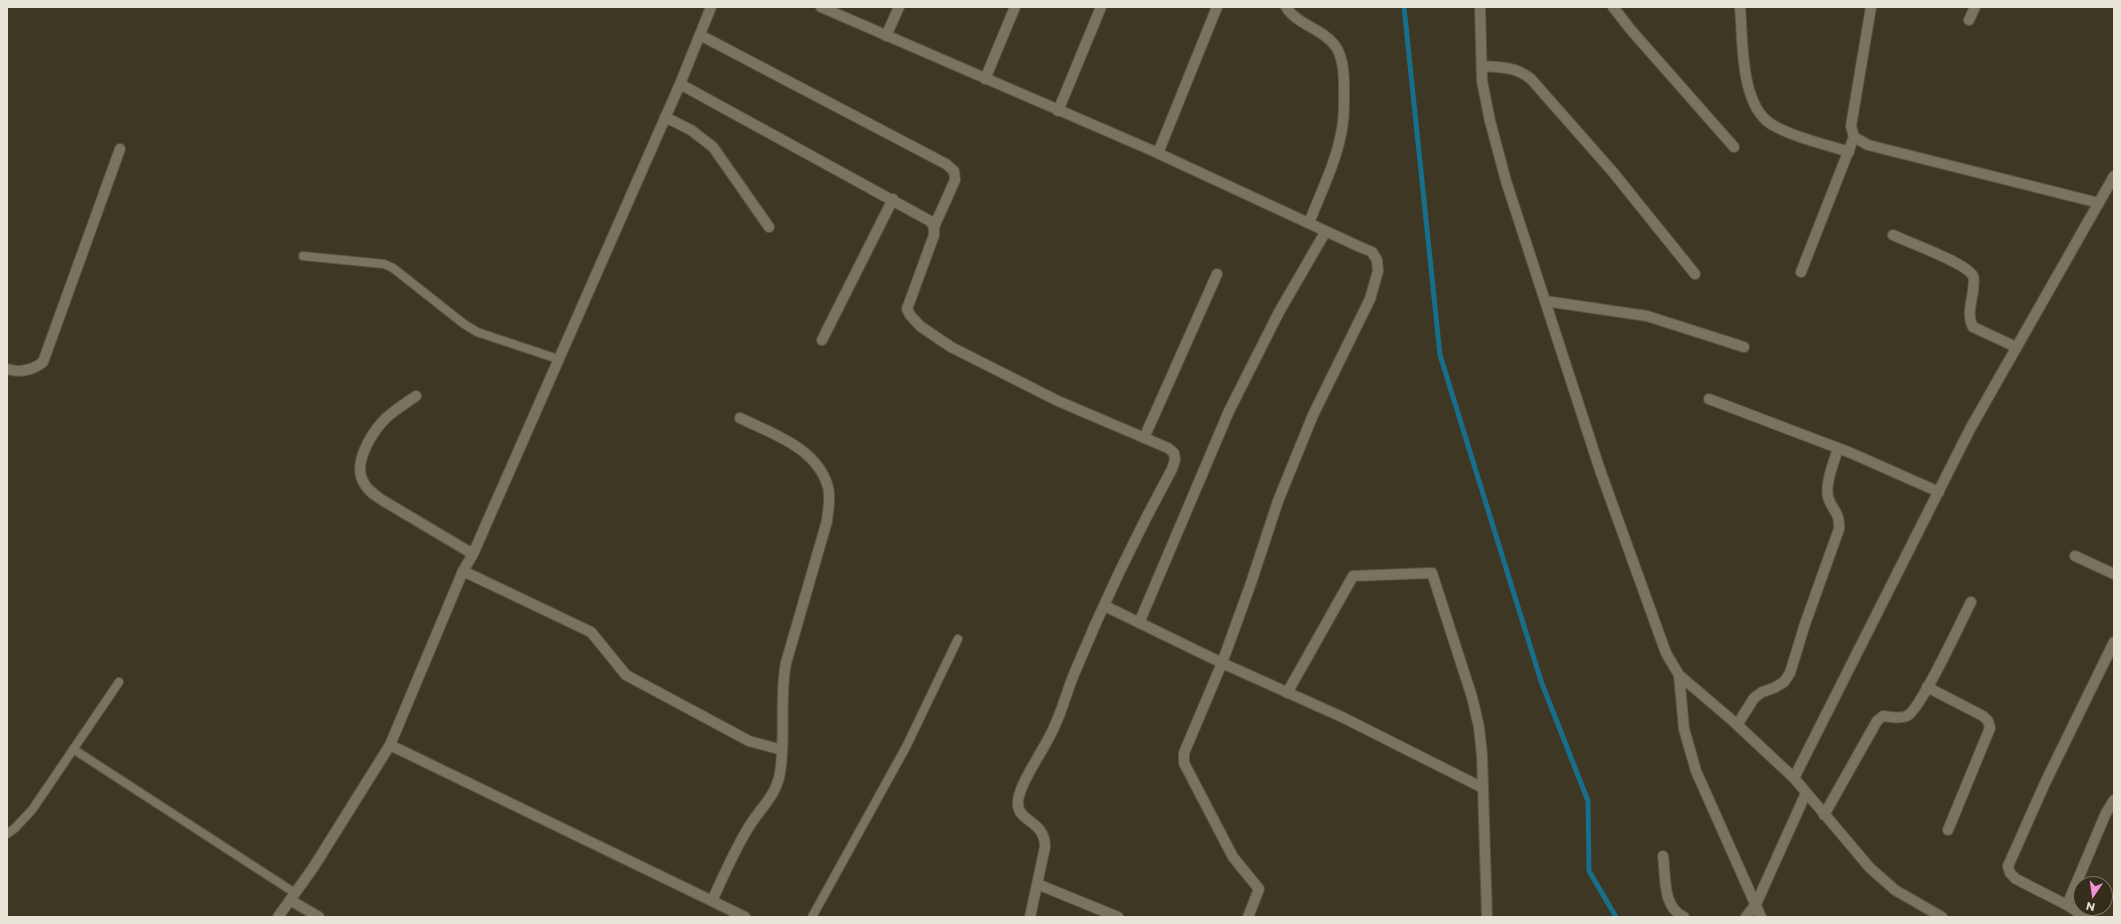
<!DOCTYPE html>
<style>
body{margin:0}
#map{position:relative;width:2121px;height:924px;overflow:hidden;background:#3e3723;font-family:Montserrat,sans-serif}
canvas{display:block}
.frame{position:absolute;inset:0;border:8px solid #e8e4d8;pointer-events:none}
.north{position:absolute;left:2073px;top:876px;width:40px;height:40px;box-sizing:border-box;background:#332d19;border:1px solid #7b7665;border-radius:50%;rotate:193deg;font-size:11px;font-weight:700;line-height:16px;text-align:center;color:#e8e4d8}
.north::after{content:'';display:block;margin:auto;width:14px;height:18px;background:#f291d6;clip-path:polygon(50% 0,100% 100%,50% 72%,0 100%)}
</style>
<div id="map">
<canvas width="2121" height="924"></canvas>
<div class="frame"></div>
<div class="north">N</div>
</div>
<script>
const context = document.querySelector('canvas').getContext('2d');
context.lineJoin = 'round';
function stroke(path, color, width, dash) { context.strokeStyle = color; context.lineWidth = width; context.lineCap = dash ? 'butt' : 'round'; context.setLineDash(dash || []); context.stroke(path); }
stroke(new Path2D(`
 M 1404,7 L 1440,355 L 1541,681 L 1588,801 L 1589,871 L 1616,917`), '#186f8a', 5);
const lane = new Path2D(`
 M 303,256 L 384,264 L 393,268 L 464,324 L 477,332 L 558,359
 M 73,749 L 295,893
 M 7,834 L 15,828 L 32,810 L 119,682
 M 812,917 L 906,747 L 958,639`);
const street = new Path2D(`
 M 821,7 L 1151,150 L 1360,247 L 1372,252 L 1377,260 L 1378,271 L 1370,299 L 1313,415 L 1278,501 L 1251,583 L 1222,663 L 1184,753 L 1184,763 L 1233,857 L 1259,889 L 1248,917
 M 1286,7 C 1297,25 1324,29 1336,47 C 1343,58 1344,72 1344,85 C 1344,102 1345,118 1341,134 C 1335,165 1320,194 1309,223
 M 1480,7 L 1482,81 L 1490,121 L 1506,181 L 1600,470 L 1666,653 L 1679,675 L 1733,721 L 1794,778 L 1870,868 L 1895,890 L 1942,917
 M 1613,7 L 1631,30 L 1734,147
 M 1740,7 C 1743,41 1740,104 1771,124 C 1792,137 1825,144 1849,152
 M 1871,7 L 1851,126 L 1854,137 L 1868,145 L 2099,203
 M 1969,20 L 1975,7
 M 700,35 L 946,164 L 954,171 L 955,180 L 934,227
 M 886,36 L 899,7
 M 1482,66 C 1501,67 1516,67 1531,79 L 1612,171 L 1695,274
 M 985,79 L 1015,7
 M 680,84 L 930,221 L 934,227 L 934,235 L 907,309 L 910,315 L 920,326 L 951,347 L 1058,401 L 1168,448 L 1174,453 L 1175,460 L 1172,469 C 1136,535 1103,604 1074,674 C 1067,691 1063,708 1055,725 C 1047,746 1020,781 1018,801 C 1016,823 1045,819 1045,847 L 1030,917
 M 1058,111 L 1101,7
 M 665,117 L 691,130 L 713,147 L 769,227
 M 1158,153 L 1217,7
 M 1893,235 C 1907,242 1967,263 1973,276 C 1975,280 1973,287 1973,291 C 1971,303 1967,317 1973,327 L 2016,347
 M 1801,272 L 1854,137
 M 1545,301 L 1647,316 L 1744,347
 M 822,340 L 893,199
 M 7,369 C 20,373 33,370 43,362 L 120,149
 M 416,396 C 406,403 393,411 384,420 C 371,434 352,464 364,483 C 368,491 375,495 382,500 L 473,554
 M 1709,399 L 1851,453 L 1939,492
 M 1144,438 L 1217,274
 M 2075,556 L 2114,574
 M 463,571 L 591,632 L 626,675 L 749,741 L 782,750
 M 1105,606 L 1222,663 L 1342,717 L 1483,788
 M 1139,623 L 1229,411 L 1279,312 L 1326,231
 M 1679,675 L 1684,729 L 1696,771 L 1761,917
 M 1927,687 L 1983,716 L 1988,721 L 1990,728 L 1948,830
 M 1287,693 L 1353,576 L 1432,573 L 1472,697 L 1479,727 L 1482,755 L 1487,917
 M 1737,725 L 1754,698 L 1762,692 L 1774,688 L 1784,682 L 1790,673 L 1805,624 L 1839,529 C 1840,511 1832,511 1828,497 C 1825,482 1834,463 1838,448
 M 390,745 L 745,917
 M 1794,778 L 1970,429 L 2114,176
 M 1824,815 L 1877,721 L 1883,716 C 1891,717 1900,719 1907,716 C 1921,709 1961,621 1971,602
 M 1663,856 C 1666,877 1662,907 1684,917
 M 1037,884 L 1118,917
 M 290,900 L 319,917
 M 712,901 C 723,877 733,853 747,830 C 758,810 776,797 780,773 C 786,736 779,699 786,663 L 827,521 C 828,510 831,498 828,487 C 817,448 773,434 740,418
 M 2067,905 L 2106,813 L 2114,800
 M 278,917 L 313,868 L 390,745 L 463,571 L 473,554 L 680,84 L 711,7
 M 1746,917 L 1756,904 L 1806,793
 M 2086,917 L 2067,905 L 2016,879 L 2010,873 L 2008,866 L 2045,783 L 2114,642`);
stroke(lane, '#5b5544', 10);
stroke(street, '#5b5544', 12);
stroke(lane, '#7a735d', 8);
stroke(street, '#7a735d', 10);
</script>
